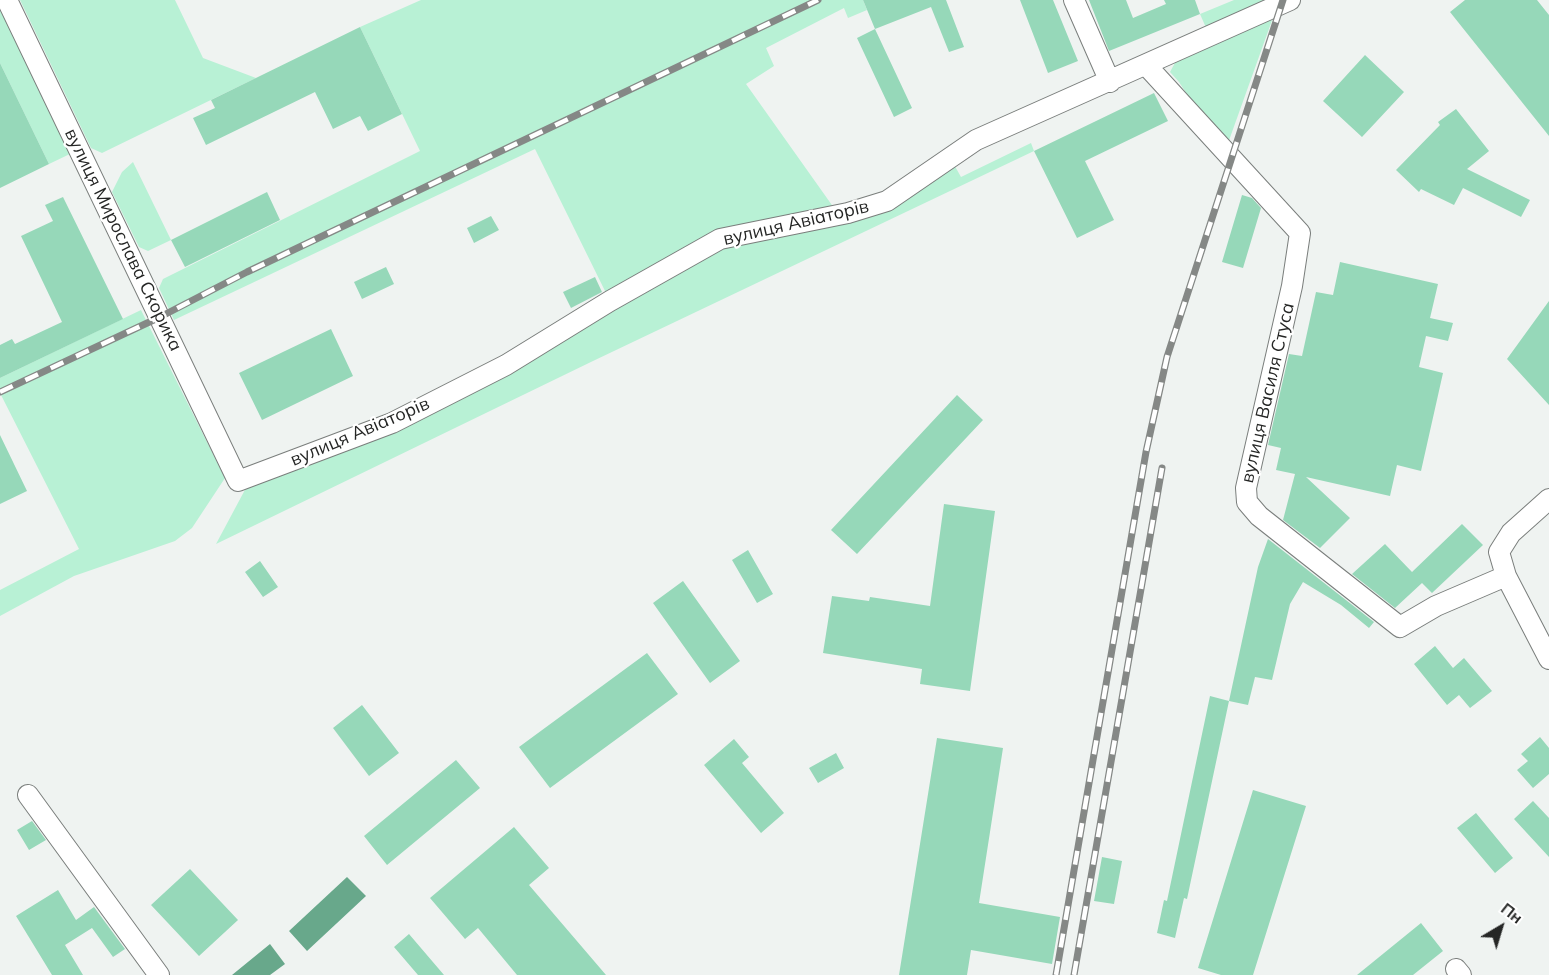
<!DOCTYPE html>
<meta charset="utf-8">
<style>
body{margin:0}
#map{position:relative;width:1549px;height:975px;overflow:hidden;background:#eff3f1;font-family:Mulish,sans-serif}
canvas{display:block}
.north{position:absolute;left:1471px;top:897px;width:60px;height:60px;-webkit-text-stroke:4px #fff;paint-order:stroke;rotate:38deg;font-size:16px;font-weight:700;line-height:24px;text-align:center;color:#252625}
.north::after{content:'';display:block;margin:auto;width:21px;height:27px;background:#252625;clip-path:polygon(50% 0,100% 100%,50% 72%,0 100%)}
</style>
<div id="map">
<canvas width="1549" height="975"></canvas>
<div class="north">Пн</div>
</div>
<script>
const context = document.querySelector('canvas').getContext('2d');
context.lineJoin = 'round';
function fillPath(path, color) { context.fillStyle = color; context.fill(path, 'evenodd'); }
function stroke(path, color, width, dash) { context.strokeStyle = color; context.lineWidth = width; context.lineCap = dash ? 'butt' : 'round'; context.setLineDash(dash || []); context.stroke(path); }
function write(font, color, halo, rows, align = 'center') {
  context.font = font + ' Mulish,sans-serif'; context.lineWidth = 4.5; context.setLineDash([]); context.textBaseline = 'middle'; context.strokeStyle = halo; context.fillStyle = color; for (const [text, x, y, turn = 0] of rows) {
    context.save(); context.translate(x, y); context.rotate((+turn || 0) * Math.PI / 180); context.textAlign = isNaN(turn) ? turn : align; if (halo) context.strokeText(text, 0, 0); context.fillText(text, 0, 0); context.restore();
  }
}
fillPath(new Path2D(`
 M 20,0 L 175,0 L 203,58 L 256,78 L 102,153 L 91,148 Z
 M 421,0 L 863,0 L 867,10 L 848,18 L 844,8 L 766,48 L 774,66 L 746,84 L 834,208 L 719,232 L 607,295 L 535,149 L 174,320 L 159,288 L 163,279 L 420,151 L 360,27 Z
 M 1234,0 L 1268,0 L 1207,30 L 1200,14 Z
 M 0,4 L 72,153 L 49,164 L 0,63 Z
 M 1275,12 L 1227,146 L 1205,122 L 1179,82 L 1170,72 L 1177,59 Z
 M 1031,143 L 1034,151 L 593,361 L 216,544 L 247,486 L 722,245 L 849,221 L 952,161 L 961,177 Z
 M 133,162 L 171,240 L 148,251 L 139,247 L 112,192 L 122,172 Z
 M 141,310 L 225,478 L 192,528 L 175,541 L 74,576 L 0,616 L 0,590 L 79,549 L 0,393 L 0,378 Z`), '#b8f1d5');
fillPath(new Path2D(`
 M 347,877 L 366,896 L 307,951 L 289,931 Z
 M 270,944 L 285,964 L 270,975 L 232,975 Z`), '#68a88b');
fillPath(new Path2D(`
 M 863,0 L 946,0 L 964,47 L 949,52 L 931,7 L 875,29 Z
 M 1020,0 L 1053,0 L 1078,61 L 1048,73 Z
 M 1089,0 L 1126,0 L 1133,18 L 1166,4 L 1164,0 L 1195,0 L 1200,14 L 1109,51 Z
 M 1465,0 L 1537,0 L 1549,15 L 1549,136 L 1450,12 Z
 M 360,27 L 402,114 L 368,131 L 360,116 L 333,129 L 315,92 L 206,145 L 193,118 L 215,108 L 211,100 Z
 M 875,29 L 912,108 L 894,117 L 857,38 Z
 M 1365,55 L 1404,92 L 1362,137 L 1323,101 Z
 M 0,63 L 49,164 L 0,188 Z
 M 1154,93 L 1168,121 L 1085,161 L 1114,220 L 1077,238 L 1034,151 Z
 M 1456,109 L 1489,151 L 1467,169 L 1530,200 L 1521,217 L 1463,188 L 1454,205 L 1421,189 L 1419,192 L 1396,170 L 1440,125 L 1438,122 Z
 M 267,192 L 280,220 L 185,267 L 171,240 Z
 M 1242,195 L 1252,198 L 1261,208 L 1243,268 L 1222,262 Z
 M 63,197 L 123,319 L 0,378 L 0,345 L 12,339 L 15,344 L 62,322 L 21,236 L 53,221 L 45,205 Z
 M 491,216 L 499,230 L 474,243 L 467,228 Z
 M 1340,262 L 1438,284 L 1430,318 L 1453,323 L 1448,341 L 1426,336 L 1419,367 L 1443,373 L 1421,471 L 1397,465 L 1390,496 L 1306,477 L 1350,518 L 1320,548 L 1283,520 L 1295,474 L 1276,470 L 1281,448 L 1268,445 L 1289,354 L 1302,356 L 1316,292 L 1333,295 Z
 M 386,267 L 394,284 L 362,299 L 354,282 Z
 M 595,277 L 602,292 L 571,308 L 563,292 Z
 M 1549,301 L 1549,405 L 1507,359 Z
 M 331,329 L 353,376 L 262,420 L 239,373 Z
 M 957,395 L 983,420 L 857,554 L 831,530 Z
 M 0,435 L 27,491 L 0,504 Z
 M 944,504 L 995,511 L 970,691 L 920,684 L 922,669 L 823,653 L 832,596 L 869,601 L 870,597 L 930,606 Z
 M 1462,524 L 1483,545 L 1432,593 L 1422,583 L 1395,608 L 1352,574 L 1385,544 L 1412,572 Z
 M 1268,539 L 1374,622 L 1369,628 L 1341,605 L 1303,582 L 1290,604 L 1272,680 L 1255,677 L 1248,705 L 1229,701 L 1258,567 Z
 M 748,550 L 773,594 L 757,603 L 732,560 Z
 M 260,561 L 278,587 L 263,597 L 245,572 Z
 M 683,581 L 740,661 L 710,683 L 653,603 Z
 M 1435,646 L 1453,668 L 1464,658 L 1492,691 L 1470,708 L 1459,695 L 1447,705 L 1414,664 Z
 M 647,653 L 678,694 L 550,788 L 519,747 Z
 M 1210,696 L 1229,701 L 1187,899 L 1184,898 L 1175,938 L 1157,933 L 1164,900 L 1167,901 Z
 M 362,705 L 399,753 L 369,776 L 333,728 Z
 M 1540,737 L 1549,748 L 1549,774 L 1533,788 L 1517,770 L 1528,761 L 1521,754 Z
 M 937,738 L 1003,748 L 979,903 L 1060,917 L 1052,964 L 971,950 L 967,975 L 899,975 Z
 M 734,739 L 749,757 L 742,763 L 784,813 L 761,833 L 704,765 Z
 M 836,753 L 844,768 L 818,783 L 809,768 Z
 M 456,760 L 480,788 L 387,865 L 364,836 Z
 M 1253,790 L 1306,806 L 1253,975 L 1221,975 L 1198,968 Z
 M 1533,801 L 1549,818 L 1549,857 L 1514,819 Z
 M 1476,813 L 1513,858 L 1495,873 L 1457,828 Z
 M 32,821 L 46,840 L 29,850 L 17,830 Z
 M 514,827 L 549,868 L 529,885 L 606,975 L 517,975 L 478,928 L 465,939 L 430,898 Z
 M 1102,857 L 1122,861 L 1114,904 L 1094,901 Z
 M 190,869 L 238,920 L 199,956 L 151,905 Z
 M 58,890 L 76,920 L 94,907 L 125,949 L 113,957 L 92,928 L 65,945 L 83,975 L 52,975 L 16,916 Z
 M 1421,923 L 1443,951 L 1413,975 L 1357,975 Z
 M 409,934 L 444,975 L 418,975 L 394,947 Z`), '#96d8b9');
const minor = new Path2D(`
 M 7,0 L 238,481 L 392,423 L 506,365 L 610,301 L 720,239 L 848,213 L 887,201 L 976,140 L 1290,0
 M 1074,0 L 1110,82
 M 1146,65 L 1300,233 L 1292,286 L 1246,488 L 1247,502 L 1259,516 L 1400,627 L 1436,606 L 1506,576 L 1549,659
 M 1506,576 L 1499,552 L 1511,533 L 1549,499
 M 28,795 L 159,975
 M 1456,969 L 1461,975`);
stroke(minor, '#7a7e7c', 22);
stroke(minor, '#fff', 20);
const rail = new Path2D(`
 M 0,392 L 160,317 L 247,272 L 818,0
 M 1056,975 L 1146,452 L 1167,357 L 1283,0
 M 1074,975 L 1162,468`);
stroke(rail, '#858886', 7);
stroke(rail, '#fff', 4.5, [14]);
write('18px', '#252625', '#fff', [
 ["вулиця Авіаторів",796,223,-13],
 ["вулиця Мирослава Скорика",123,240,64],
 ["вулиця Василя Стуса",1268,393,-77],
 ["вулиця Авіаторів",360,432,-23]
]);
</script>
